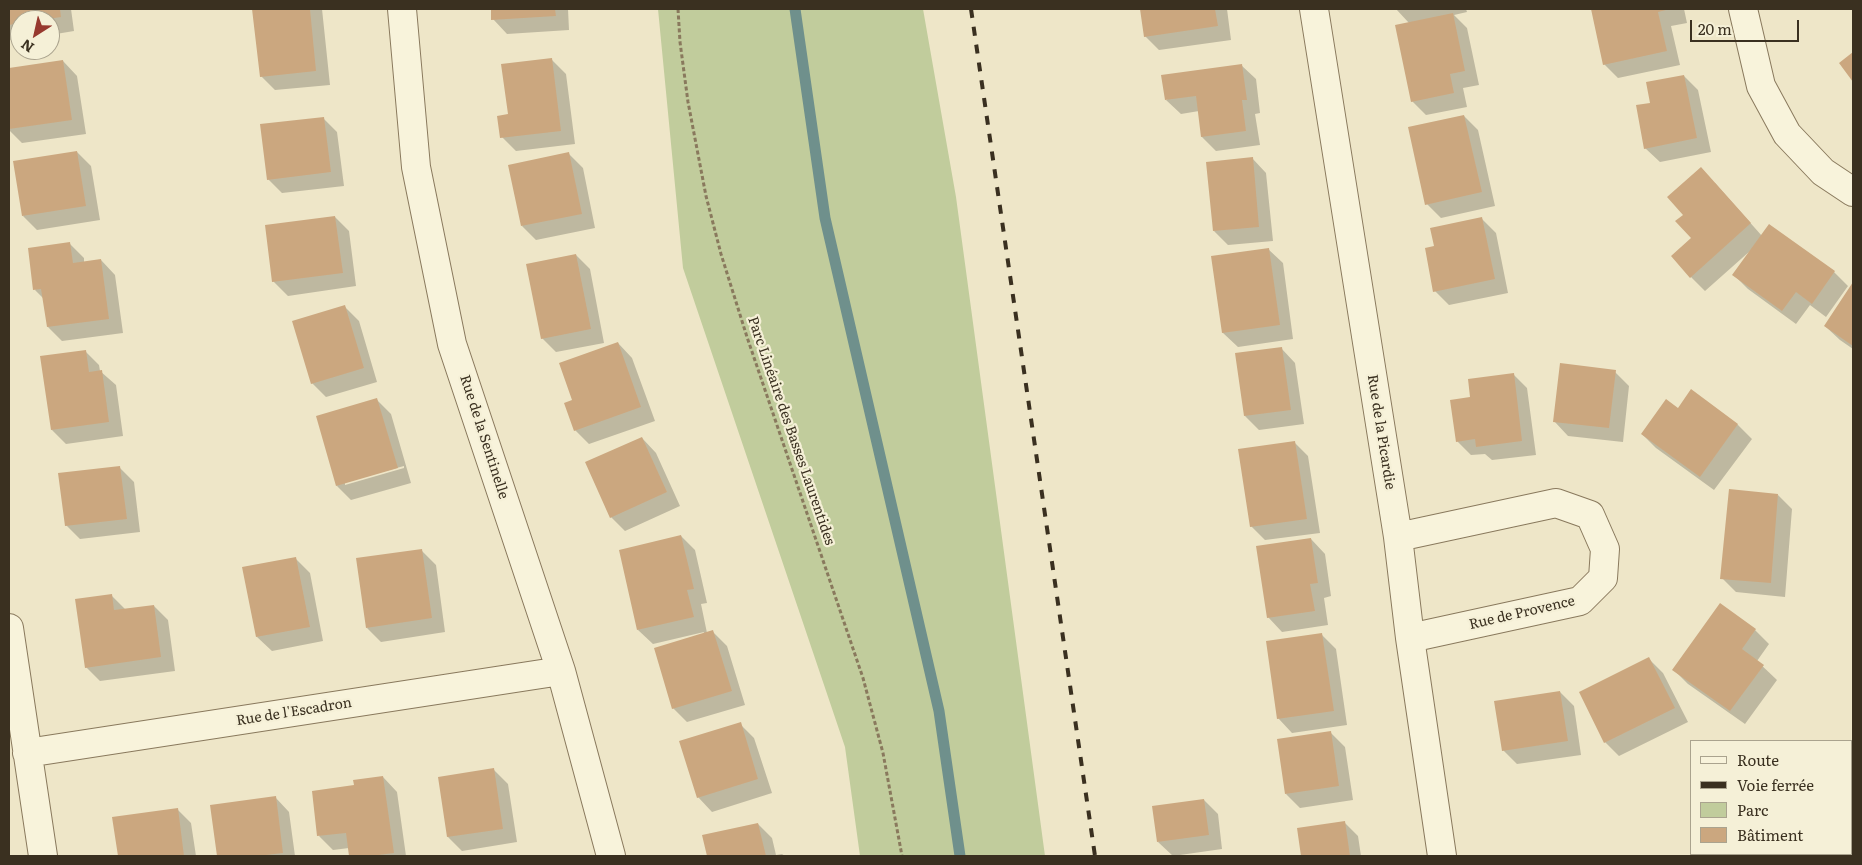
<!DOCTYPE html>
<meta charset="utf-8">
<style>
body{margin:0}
#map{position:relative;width:1862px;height:865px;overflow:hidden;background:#eee6c8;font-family:Literata,serif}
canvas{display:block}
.frame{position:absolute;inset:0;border:10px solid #3a3020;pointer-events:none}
.legend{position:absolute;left:1690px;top:740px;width:162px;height:115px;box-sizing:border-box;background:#f5f0d7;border:1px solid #aaa38e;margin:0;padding:6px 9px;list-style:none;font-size:15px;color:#3a3020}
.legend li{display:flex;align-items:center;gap:10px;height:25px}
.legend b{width:25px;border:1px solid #aaa38e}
.north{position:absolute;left:10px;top:10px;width:50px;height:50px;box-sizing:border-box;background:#f5f0d7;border:1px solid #aaa38e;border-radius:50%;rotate:215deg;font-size:14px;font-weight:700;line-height:20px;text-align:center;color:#3a3020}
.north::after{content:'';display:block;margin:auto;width:18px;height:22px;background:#97392e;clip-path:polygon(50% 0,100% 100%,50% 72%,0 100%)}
.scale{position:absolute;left:1690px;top:20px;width:109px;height:22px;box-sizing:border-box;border:2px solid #3a3020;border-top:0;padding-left:6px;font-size:15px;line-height:18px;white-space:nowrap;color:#3a3020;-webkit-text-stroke:4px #f5f0d7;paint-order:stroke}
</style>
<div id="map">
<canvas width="1862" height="865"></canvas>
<div class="frame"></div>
<ul class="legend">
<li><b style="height:6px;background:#f8f3db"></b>Route</li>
<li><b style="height:6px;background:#3a3020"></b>Voie ferrée</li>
<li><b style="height:14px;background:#c1cc9c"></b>Parc</li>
<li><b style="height:14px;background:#cba77f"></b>Bâtiment</li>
</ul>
<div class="north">N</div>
<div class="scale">20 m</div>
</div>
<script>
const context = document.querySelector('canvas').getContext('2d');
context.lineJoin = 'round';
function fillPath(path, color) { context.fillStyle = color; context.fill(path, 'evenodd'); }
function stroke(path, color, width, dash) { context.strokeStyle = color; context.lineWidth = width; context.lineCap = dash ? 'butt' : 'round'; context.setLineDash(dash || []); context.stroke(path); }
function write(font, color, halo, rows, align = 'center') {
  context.font = font + ' Literata,serif'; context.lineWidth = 4.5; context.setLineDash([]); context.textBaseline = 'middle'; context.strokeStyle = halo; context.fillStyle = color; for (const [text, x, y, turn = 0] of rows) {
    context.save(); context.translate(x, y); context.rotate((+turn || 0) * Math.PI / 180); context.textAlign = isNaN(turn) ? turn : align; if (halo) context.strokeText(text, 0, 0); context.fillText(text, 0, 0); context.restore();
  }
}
fillPath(new Path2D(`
 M 658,9 L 923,9 L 956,197 L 1045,856 L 860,856 L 845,747 L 683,268 Z`), '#c1cc9c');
fillPath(new Path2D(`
 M 9,9 L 71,9 L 74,31 L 50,35 L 50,20 L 20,20 L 20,39 L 9,40 Z
 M 254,9 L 322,9 L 330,85 L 275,90 L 261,76 Z
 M 492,9 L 568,9 L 569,30 L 507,34 L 493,19 Z
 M 1141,9 L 1227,9 L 1231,40 L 1159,50 L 1145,36 Z
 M 1396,9 L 1466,9 L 1467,12 L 1454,15 L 1467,28 L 1479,85 L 1463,88 L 1467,107 L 1426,115 L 1412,101 L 1409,23 Z
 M 1592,9 L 1684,9 L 1687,23 L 1671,26 L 1680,65 L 1618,78 L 1604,64 Z
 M 552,60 L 566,74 L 575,144 L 516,151 L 502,137 Z
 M 63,61 L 77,76 L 86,134 L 22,143 L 9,130 L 9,69 Z
 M 1241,65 L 1256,79 L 1260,113 L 1255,114 L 1260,145 L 1216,151 L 1202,137 L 1199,111 L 1181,114 L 1166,100 Z
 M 1684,76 L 1698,90 L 1711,152 L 1660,162 L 1645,148 L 1651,104 Z
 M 1464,116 L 1478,130 L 1495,206 L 1441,218 L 1427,204 Z
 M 323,118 L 337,132 L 344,186 L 282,193 L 268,179 Z
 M 77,152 L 91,166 L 100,220 L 37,230 L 23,216 Z
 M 569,154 L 583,168 L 595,228 L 536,240 L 522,226 Z
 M 1252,158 L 1266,173 L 1273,241 L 1228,245 L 1214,231 Z
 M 1715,183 L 1762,236 L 1770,226 L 1834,272 L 1848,286 L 1826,317 L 1810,305 L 1796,324 L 1748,289 L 1734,275 L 1750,251 L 1705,291 L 1691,277 L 1692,239 Z
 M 335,217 L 349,231 L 356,286 L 288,296 L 273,281 Z
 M 1482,219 L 1496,233 L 1508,293 L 1449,305 L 1435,291 L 1436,247 Z
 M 70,244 L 84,258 L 84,263 L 101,260 L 115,275 L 123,333 L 62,341 L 48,327 L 44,299 L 35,290 Z
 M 1268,249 L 1283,263 L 1293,339 L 1238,347 L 1223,333 L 1213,257 Z
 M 576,255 L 590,269 L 604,343 L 556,352 L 542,338 Z
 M 1853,285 L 1853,349 L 1840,340 L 1825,326 Z
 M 345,307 L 359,321 L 377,382 L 326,397 L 312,383 Z
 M 618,343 L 632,358 L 655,421 L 589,444 L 575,430 L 574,401 Z
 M 1281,348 L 1295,363 L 1304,424 L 1259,430 L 1245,416 Z
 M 85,351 L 99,365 L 100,371 L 116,385 L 123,436 L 66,444 L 52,430 Z
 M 1615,372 L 1629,386 L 1623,442 L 1568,436 L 1554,421 Z
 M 1513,374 L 1527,388 L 1536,455 L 1492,460 L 1485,454 L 1471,455 L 1457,441 L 1472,398 Z
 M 1692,391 L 1738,425 L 1752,439 L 1714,490 L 1656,448 L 1642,434 L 1678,410 Z
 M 377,400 L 391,414 L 411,483 L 351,500 L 337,486 ZM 404,466 L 404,468 L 345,485 L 345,482 Z
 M 642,438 L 656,453 L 680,506 L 625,531 L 611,517 Z
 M 1294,442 L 1308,456 L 1320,533 L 1265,540 L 1251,526 Z
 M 120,468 L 134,482 L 140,532 L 80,539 L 66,525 Z
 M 1778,495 L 1792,509 L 1785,597 L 1736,592 L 1722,578 Z
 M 681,536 L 695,550 L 707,603 L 701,604 L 707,633 L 713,632 L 727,646 L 745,705 L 687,722 L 673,708 L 704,632 L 653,644 L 638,630 Z
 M 1311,539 L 1325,554 L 1331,596 L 1324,598 L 1328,625 L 1282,632 L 1268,617 Z
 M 422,551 L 436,565 L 445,632 L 381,642 L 367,628 Z
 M 295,558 L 310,573 L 323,641 L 272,651 L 257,637 Z
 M 111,595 L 126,610 L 154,606 L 168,620 L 175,671 L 100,681 L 86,667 Z
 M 1755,630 L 1769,644 L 1757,661 L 1777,680 L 1745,724 L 1688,684 L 1674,670 Z
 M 1322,635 L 1336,649 L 1347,725 L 1292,733 L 1278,718 Z
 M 1649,659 L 1663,673 L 1688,722 L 1619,756 L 1605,742 Z
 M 1560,692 L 1574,706 L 1581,755 L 1517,764 L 1503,750 Z
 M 740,724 L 754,738 L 772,793 L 712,812 L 698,797 Z
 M 1331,733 L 1345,747 L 1353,800 L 1300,808 L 1286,794 Z
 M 494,770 L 508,784 L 517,842 L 462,851 L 448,837 L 439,778 Z
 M 383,777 L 397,792 L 406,856 L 350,856 L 349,848 L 333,850 L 319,836 L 355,786 Z
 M 1853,789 L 1853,856 L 1818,856 L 1818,854 L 1851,854 L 1851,808 L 1853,808 L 1851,790 Z
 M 275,797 L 289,812 L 295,856 L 218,856 L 211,806 Z
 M 1204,800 L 1218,814 L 1222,849 L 1173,856 L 1158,842 Z
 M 177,809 L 191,823 L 196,856 L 119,856 L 113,818 Z
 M 1344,822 L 1358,836 L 1361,856 L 1303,856 L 1298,829 Z
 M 758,824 L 772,838 L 776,855 L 782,854 L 785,856 L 708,856 L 703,836 Z`), '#0003');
stroke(new Path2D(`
 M 795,9 L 825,218 L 939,711 L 960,856`), '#6f908c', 11);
fillPath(new Path2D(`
 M 9,9 L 60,9 L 61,17 L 42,20 L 20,20 L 20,23 L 9,25 Z
 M 252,9 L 310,9 L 316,71 L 260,77 Z
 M 491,9 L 555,9 L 556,16 L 491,20 Z
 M 1140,9 L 1215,9 L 1218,26 L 1144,37 Z
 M 1591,9 L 1670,9 L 1658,12 L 1667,51 L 1603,65 Z
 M 1453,13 L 1465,71 L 1450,74 L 1454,93 L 1411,102 L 1395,25 Z
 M 1853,52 L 1853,82 L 1839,63 Z
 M 552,58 L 561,131 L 500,138 L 497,116 L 508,114 L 501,64 Z
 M 63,60 L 72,120 L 9,129 L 9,68 Z
 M 1242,64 L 1247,100 L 1242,100 L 1246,131 L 1201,137 L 1196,96 L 1165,100 L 1161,75 Z
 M 1684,75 L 1697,138 L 1644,149 L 1636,105 L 1650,103 L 1646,82 Z
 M 1464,115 L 1482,192 L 1425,205 L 1408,127 Z
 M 324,117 L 331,172 L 267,180 L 260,124 Z
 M 77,151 L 86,206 L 22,216 L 13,161 Z
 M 569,152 L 582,214 L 521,226 L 508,165 Z
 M 1253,157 L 1259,227 L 1213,231 L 1206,162 Z
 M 1701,167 L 1751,223 L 1690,278 L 1671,256 L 1691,238 L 1675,221 L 1683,215 L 1667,197 Z
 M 335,216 L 343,273 L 272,282 L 265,225 Z
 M 1482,217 L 1495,279 L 1433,292 L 1425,248 L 1434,246 L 1430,228 Z
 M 1769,224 L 1835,271 L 1812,304 L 1796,292 L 1782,311 L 1732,275 Z
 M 70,242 L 73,263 L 101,259 L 109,319 L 47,327 L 41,289 L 33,290 L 28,248 Z
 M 1269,248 L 1280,325 L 1222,333 L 1211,256 Z
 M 576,254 L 591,329 L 541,339 L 526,264 Z
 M 1853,282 L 1853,346 L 1824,326 Z
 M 345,305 L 364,368 L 311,384 L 292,321 Z
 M 618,342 L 641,407 L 574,431 L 564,403 L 572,400 L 559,363 Z
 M 1282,347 L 1291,410 L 1244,416 L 1235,353 Z
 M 86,350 L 89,372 L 102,370 L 109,422 L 51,430 L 40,356 Z
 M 1560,363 L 1616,370 L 1609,428 L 1553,422 Z
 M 1514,373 L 1522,441 L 1476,447 L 1475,439 L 1456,442 L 1450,400 L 1470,397 L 1468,379 Z
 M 1691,389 L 1738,424 L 1700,477 L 1641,434 L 1666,399 L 1678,408 Z
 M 377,398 L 398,468 L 336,486 L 316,416 Z
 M 642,437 L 667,492 L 610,518 L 585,462 Z
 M 1295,441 L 1307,519 L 1250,527 L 1238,449 Z
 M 120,466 L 127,519 L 65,526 L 58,473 Z
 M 1729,489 L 1778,494 L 1771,583 L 1720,579 Z
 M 681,535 L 694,589 L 687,590 L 694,617 L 637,630 L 619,550 Z
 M 1311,538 L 1318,583 L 1310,584 L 1315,611 L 1267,618 L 1256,546 Z
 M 422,549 L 432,618 L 366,628 L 356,558 Z
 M 296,557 L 310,627 L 256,637 L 242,567 Z
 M 112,594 L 114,610 L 154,605 L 161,657 L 85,668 L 75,599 Z
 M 1720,603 L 1756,629 L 1742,649 L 1764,665 L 1730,711 L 1672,670 Z
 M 713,630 L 732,691 L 672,709 L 654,648 Z
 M 1322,633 L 1334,711 L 1277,719 L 1266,641 Z
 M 1649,657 L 1675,708 L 1604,743 L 1579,692 Z
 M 1560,691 L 1568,741 L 1502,751 L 1494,701 Z
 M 741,722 L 758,779 L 697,798 L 679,741 Z
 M 1331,731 L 1339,786 L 1285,794 L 1277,739 Z
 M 494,768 L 503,829 L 447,837 L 438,777 Z
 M 383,776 L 394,853 L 371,856 L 349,856 L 346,833 L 317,836 L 312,791 L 354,785 L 353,780 Z
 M 1853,788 L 1853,856 L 1817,856 L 1816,854 L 1851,854 L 1851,789 Z
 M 276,796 L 283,853 L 258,856 L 217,856 L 210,805 Z
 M 1204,799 L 1209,835 L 1157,842 L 1152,806 Z
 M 178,808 L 184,856 L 118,856 L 112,817 Z
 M 1345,821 L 1350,856 L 1301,856 L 1297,828 Z
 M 758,823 L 766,856 L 707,856 L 702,835 Z`), '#cba77f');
const minor = new Path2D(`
 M 402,9 L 416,167 L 452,344 L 561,671 L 611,856
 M 1314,9 L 1398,537 L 1410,638 L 1442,856
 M 1743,9 L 1761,86 L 1787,134 L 1823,172 L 1853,192
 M 1398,537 L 1556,503 L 1590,515 L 1605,549 L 1603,578 L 1580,601 L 1410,638
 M 9,628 L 43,856
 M 27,753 L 561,671`);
stroke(minor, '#89795d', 30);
stroke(new Path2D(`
 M 678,9 L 680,42 L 688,102 L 706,196 L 721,254 L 747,337 L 863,678 L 883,753 L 902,856`), '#89795d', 3, [4, 2.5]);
stroke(minor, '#f8f3db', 28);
stroke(new Path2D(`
 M 971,9 L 1095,856`), '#3a3020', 4, [9, 9]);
write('14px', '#3a3020', '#f5f0d7', [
 ["Parc Linéaire des Basses Laurentides",791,431,71],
 ["Rue de la Picardie",1381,432,81],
 ["Rue de la Sentinelle",484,437,72],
 ["Rue de Provence",1522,613,-13],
 ["Rue de l'Escadron",294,712,-9]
]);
</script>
